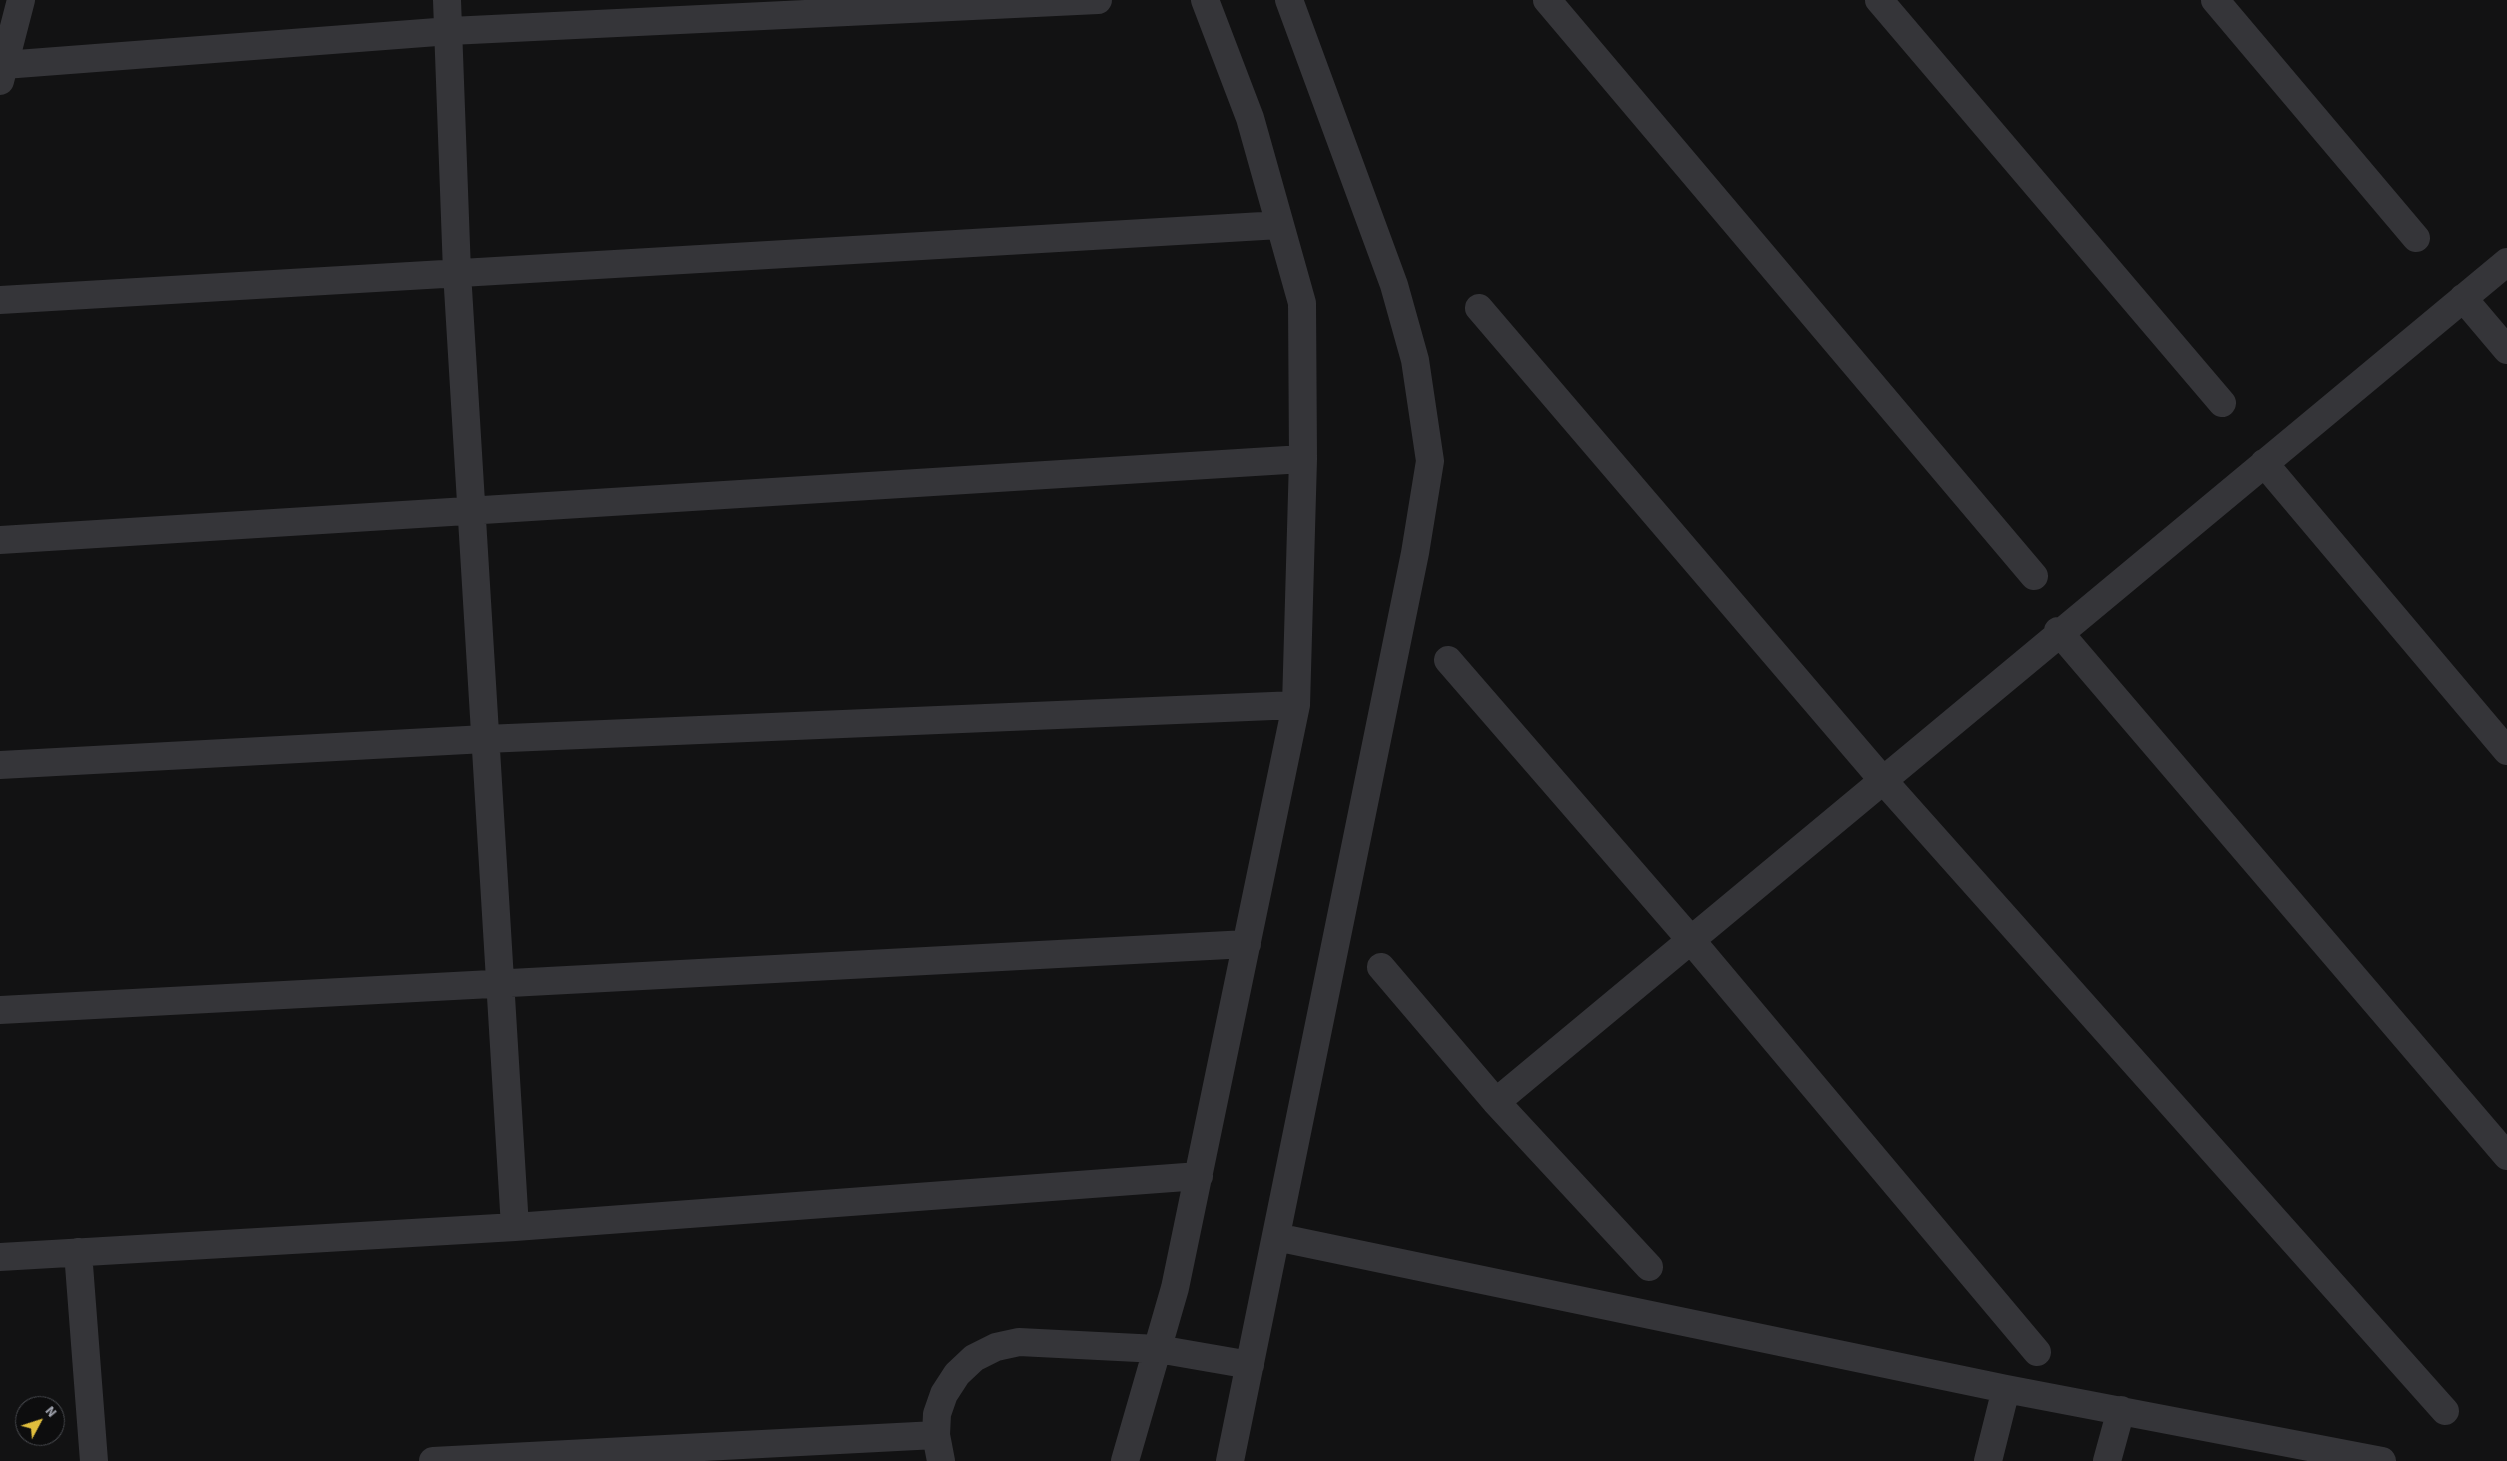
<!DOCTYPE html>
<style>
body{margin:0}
#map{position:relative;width:2507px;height:1461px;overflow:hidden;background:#121213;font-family:"Source Sans 3",sans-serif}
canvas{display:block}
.north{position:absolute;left:15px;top:1396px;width:50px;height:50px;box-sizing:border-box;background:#0d0d0e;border:1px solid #494b50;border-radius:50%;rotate:50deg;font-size:14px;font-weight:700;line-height:20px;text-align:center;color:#a4a7b2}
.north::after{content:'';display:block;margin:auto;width:18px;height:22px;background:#e0be3d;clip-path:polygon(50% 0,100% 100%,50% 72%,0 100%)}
</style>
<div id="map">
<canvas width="2507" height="1461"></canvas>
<div class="north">N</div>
</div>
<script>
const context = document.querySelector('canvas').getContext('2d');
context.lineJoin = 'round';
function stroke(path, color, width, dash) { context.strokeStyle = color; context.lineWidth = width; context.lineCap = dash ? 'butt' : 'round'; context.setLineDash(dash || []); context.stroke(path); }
stroke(new Path2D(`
 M 447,0 L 457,272 L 515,1227
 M 1547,0 L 2034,576
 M 1879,0 L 2222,403
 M 2215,0 L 2416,238
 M 4,65 L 450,31 L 1098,0
 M 0,81 L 21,0
 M 2463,298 L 2507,350
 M 0,300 L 1280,225
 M 1479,308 L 1881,778 L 2445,1411
 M 2264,463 L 2507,751
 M 0,540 L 1303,459
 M 2058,631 L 2507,1156
 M 1448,660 L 1690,939 L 2037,1352
 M 0,765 L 485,739 L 1296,705
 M 1381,967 L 1496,1102 L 1649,1267
 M 0,1010 L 1247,944
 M 1496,1102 C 1831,820 2168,540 2507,262
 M 1276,1237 L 2006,1389 L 2382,1461
 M 78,1252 L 94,1461
 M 0,1257 L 515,1227 L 1199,1176
 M 433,1461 L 936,1435
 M 941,1461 L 936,1435 L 937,1414 L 944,1394 L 957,1374 L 974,1358 L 996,1347 L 1019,1342 L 1158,1349 L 1250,1365
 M 1125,1461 L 1175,1288 L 1296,705 L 1303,459 L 1302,303 L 1250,118 L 1205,0
 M 1230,1461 L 1415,553 L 1430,461 L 1415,360 L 1394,285 L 1289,0
 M 1988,1461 L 2006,1389
 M 2107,1461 L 2121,1410`), '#353539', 28);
</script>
